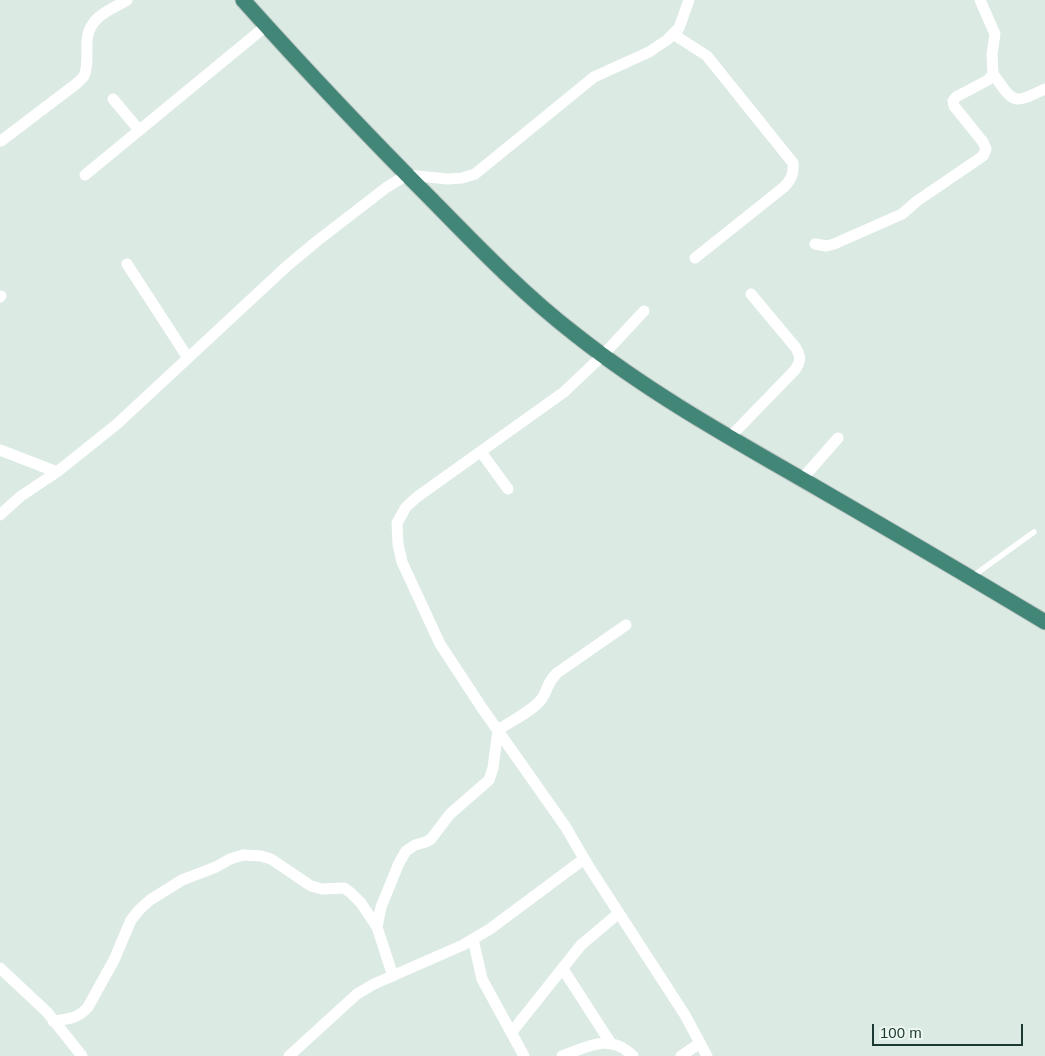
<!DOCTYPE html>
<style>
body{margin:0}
#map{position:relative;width:1045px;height:1056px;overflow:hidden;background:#dceae4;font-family:Arial,sans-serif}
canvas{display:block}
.scale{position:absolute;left:872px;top:1024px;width:151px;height:22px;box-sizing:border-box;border:2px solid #1d3a32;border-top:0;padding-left:6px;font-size:15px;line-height:18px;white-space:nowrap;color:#1d3a32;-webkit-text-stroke:4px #ecf7f1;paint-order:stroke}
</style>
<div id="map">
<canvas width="1045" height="1056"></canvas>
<div class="scale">100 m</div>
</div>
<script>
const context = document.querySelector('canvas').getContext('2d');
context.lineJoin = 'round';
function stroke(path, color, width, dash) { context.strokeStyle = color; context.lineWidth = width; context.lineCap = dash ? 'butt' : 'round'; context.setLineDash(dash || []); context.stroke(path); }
const trunk = new Path2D(`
 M 243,0 C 304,68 366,134 430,198 C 477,246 524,295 576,335 C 652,395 736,441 819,489 C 895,533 970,577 1045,622`);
stroke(trunk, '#bbc4c2', 17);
stroke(new Path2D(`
 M 973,576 L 1034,532`), '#fff', 5.5);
stroke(new Path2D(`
 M 673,34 L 707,56 L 793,163 C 794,174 791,180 784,187 L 695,258
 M 993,74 C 1014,103 1012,105 1045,89
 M 113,99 L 139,130
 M 1,141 L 76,84 C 78,82 82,79 84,76 C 91,60 82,40 92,25 C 99,13 116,7 127,0
 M 85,175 L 266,26
 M 815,244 L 826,246 L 834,244 L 902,214 L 917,201 L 983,156 L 986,149 L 983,142 L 954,106 L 953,101 L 956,97 L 988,80 L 993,74 L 992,54 L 995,34 L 980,0
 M 127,264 L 188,358
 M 0,297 L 1,296
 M 644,311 L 603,355 L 564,392 L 417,497 L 406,507 L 397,523 L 398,544 L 402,562 L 440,644 L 482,708 L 565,826 L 589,867 L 685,1015 L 707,1056
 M 729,438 L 795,370 C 801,361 801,357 796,348 L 751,294
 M 0,450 L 57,472
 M 481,452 L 508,489
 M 802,479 L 838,438
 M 0,515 L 21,496 L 57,472 L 117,424 L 287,266 L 317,241 L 387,187 L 407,175 L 448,179 L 462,178 L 475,174 L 594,77 L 649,52 L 667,40 L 679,28 L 689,0
 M 377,927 L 381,907 L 399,863 L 406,851 L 415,845 L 426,842 L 431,839 L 450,814 L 489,780 L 493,768 L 498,730 C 511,721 535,710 543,697 C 549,686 547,683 557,673 L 626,625
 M 473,939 L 482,979 L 524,1056
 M 0,968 L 47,1012 L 82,1056
 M 563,969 L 610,1042
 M 53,1021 C 67,1019 78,1019 88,1007 L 114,960 L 131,920 L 140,909 L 150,900 L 182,880 L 216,867 L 230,859 L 243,855 L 261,856 L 271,859 L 311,886 L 322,889 L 344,888 L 351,893 L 361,903 L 377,927 L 393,976
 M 511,1033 L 581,945 L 619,913
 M 289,1056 L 357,994 L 374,984 L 463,945 L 490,929 L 584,859
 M 562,1056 C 589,1046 610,1033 633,1056
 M 681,1056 L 700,1043`), '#fff', 11);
stroke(trunk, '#418677', 15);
</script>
